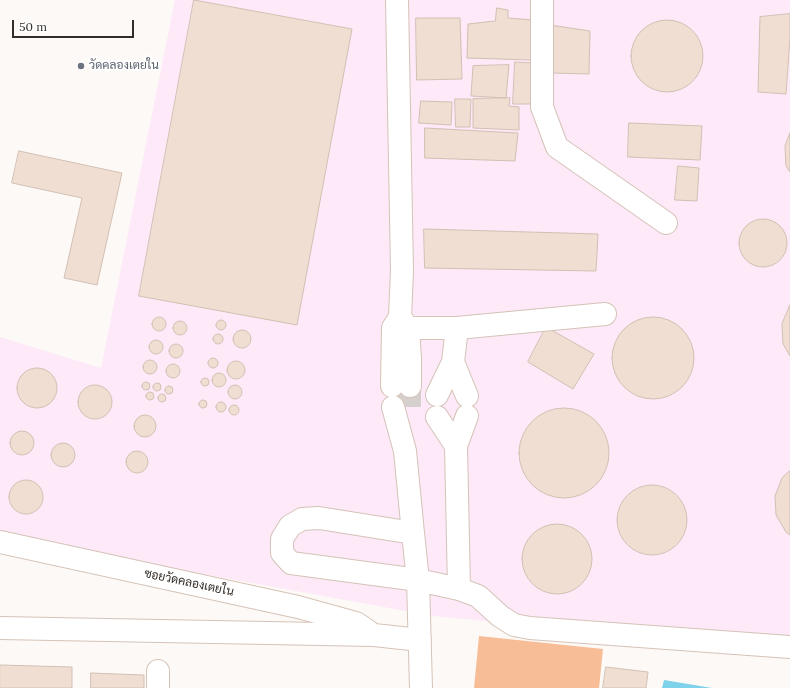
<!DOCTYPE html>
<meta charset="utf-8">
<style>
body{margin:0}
#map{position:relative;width:790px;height:688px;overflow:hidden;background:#fdf9f6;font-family:Lora,serif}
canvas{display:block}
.scale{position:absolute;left:12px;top:20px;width:122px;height:18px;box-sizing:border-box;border:2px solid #332c27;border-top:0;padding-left:5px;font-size:12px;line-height:14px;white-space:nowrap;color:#332c27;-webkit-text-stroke:3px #fff;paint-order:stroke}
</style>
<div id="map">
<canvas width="790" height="688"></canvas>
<div class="scale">50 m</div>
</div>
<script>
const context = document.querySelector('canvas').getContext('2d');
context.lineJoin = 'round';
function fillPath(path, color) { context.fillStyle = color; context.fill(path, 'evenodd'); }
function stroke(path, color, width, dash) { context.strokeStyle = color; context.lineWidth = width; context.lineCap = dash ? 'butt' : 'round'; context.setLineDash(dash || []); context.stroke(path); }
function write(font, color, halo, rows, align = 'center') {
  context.font = font + ' Lora,Sarabun,serif'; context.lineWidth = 4; context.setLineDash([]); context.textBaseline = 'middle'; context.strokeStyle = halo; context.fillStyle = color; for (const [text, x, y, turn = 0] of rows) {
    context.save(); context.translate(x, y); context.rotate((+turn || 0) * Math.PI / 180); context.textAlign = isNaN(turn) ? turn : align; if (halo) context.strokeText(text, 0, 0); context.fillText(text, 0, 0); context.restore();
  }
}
fillPath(new Path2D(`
 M 175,0 L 790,0 L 790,650 L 433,616 L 0,537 L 0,337 L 101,368 Z`), '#fde9f8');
fillPath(new Path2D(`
 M 479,636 L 603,649 L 599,688 L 474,688 Z`), '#f7bd96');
fillPath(new Path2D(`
 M 664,680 L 712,688 L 662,688 Z`), '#7ed2ea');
const building = new Path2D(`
 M 194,0 L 352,29 L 297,325 L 139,296 Z
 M 497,8 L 508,10 L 508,18 L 533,20 L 531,60 L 467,58 L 468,24 L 495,21 Z
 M 790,14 L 790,38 L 786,94 L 758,92 L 760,17 Z
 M 416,18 L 460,18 L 462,79 L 417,80 Z
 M631 56a36 36 0 1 1 72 0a36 36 0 1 1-72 0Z
 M 550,25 L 590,31 L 589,74 L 551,73 Z
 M 515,62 L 533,63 L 532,104 L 513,104 Z
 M 509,65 L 506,98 L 471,96 L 473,66 Z
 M 510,98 L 509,106 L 519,107 L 519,130 L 473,128 L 473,99 Z
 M 455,99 L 471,99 L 470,127 L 456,127 Z
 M 421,101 L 452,102 L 451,125 L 419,123 Z
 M 629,123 L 702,126 L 700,160 L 628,157 Z
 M 425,128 L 518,133 L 515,161 L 425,158 Z
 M 790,133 L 790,172 L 786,166 L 785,146 Z
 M 19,151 L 122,173 L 97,285 L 64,278 L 82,198 L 12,183 Z
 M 678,166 L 699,168 L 697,201 L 675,200 Z
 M739 243a24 24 0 1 1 48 0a24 24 0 1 1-48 0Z
 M 424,229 L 598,234 L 596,271 L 425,268 Z
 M 790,305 L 790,356 L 783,344 L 782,324 Z
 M612 358a41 41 0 1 1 82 0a41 41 0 1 1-82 0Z
 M152 324a7 7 0 1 1 14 0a7 7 0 1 1-14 0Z
 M216 325a5 5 0 1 1 10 0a5 5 0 1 1-10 0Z
 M173 328a7 7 0 1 1 14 0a7 7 0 1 1-14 0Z
 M 546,327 L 594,354 L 573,389 L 528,362 Z
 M233 339a9 9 0 1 1 18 0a9 9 0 1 1-18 0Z
 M213 339a5 5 0 1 1 10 0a5 5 0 1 1-10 0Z
 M149 347a7 7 0 1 1 14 0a7 7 0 1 1-14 0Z
 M169 351a7 7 0 1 1 14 0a7 7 0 1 1-14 0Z
 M208 363a5 5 0 1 1 10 0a5 5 0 1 1-10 0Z
 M143 367a7 7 0 1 1 14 0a7 7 0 1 1-14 0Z
 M227 370a9 9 0 1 1 18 0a9 9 0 1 1-18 0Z
 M166 371a7 7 0 1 1 14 0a7 7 0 1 1-14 0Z
 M17 388a20 20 0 1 1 40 0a20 20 0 1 1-40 0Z
 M212 380a7 7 0 1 1 14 0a7 7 0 1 1-14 0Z
 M201 382a4 4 0 1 1 8 0a4 4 0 1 1-8 0Z
 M142 386a4 4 0 1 1 8 0a4 4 0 1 1-8 0Z
 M153 387a4 4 0 1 1 8 0a4 4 0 1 1-8 0Z
 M228 392a7 7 0 1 1 14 0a7 7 0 1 1-14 0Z
 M78 402a17 17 0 1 1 34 0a17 17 0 1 1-34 0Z
 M165 390a4 4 0 1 1 8 0a4 4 0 1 1-8 0Z
 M146 396a4 4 0 1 1 8 0a4 4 0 1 1-8 0Z
 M158 398a4 4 0 1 1 8 0a4 4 0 1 1-8 0Z
 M199 404a4 4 0 1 1 8 0a4 4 0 1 1-8 0Z
 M216 407a5 5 0 1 1 10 0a5 5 0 1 1-10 0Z
 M229 410a5 5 0 1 1 10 0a5 5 0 1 1-10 0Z
 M519 453a45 45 0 1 1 90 0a45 45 0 1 1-90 0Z
 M134 426a11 11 0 1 1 22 0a11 11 0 1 1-22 0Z
 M10 443a12 12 0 1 1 24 0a12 12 0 1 1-24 0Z
 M51 455a12 12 0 1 1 24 0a12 12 0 1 1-24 0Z
 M126 462a11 11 0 1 1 22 0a11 11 0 1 1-22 0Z
 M 790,471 L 790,535 L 786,532 L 776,515 L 775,496 L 782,478 Z
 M9 497a17 17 0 1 1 34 0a17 17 0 1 1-34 0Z
 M617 520a35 35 0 1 1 70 0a35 35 0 1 1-70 0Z
 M522 559a35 35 0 1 1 70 0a35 35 0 1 1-70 0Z
 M 0,665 L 72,667 L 72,688 L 0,688 Z
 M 606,667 L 648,672 L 646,688 L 603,688 Z
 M 91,673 L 144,675 L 144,688 L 91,688 Z`);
fillPath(building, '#f1ded2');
stroke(building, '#d2c0b4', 1);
stroke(new Path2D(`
 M 410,386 L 410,407`), '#d5d0cd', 22, [22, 11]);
const minor = new Path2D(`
 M 542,0 L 542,107 L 557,147 L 666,223
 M 401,318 L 408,329 L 410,358 L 410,386
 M 393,328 L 457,328 L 605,314
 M 453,362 L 467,396
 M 392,386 L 393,328 L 400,317 L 402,271 L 397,0
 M 437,395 L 453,362 L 457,328
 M 393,407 L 405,451 L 413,533 L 418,580 L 421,688
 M 437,417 L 456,446
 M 413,533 L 319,518 L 302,519 L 290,526 L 282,539 L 282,553 L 291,563 L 418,580 L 459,589 L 478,596 L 500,616 L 514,625 L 530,628 L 790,647
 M 0,542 L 298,607 L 356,623 L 368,631
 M 459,589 L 456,446 L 467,416
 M 0,628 L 374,635 L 420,640
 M 158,671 L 158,688`);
stroke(minor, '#d5c3b7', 24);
stroke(minor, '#fff', 22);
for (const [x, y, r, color] of [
 [81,66,4,"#6b7280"]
]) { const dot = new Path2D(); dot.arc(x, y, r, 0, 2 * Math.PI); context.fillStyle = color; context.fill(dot); stroke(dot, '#fff', 1.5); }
write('12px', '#5b616d', '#fff', [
 ["วัดคลองเตยใน",89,66]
], 'left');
write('12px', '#332c27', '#fff', [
 ["ซอยวัดคลองเตยใน",189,583,12]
]);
</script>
